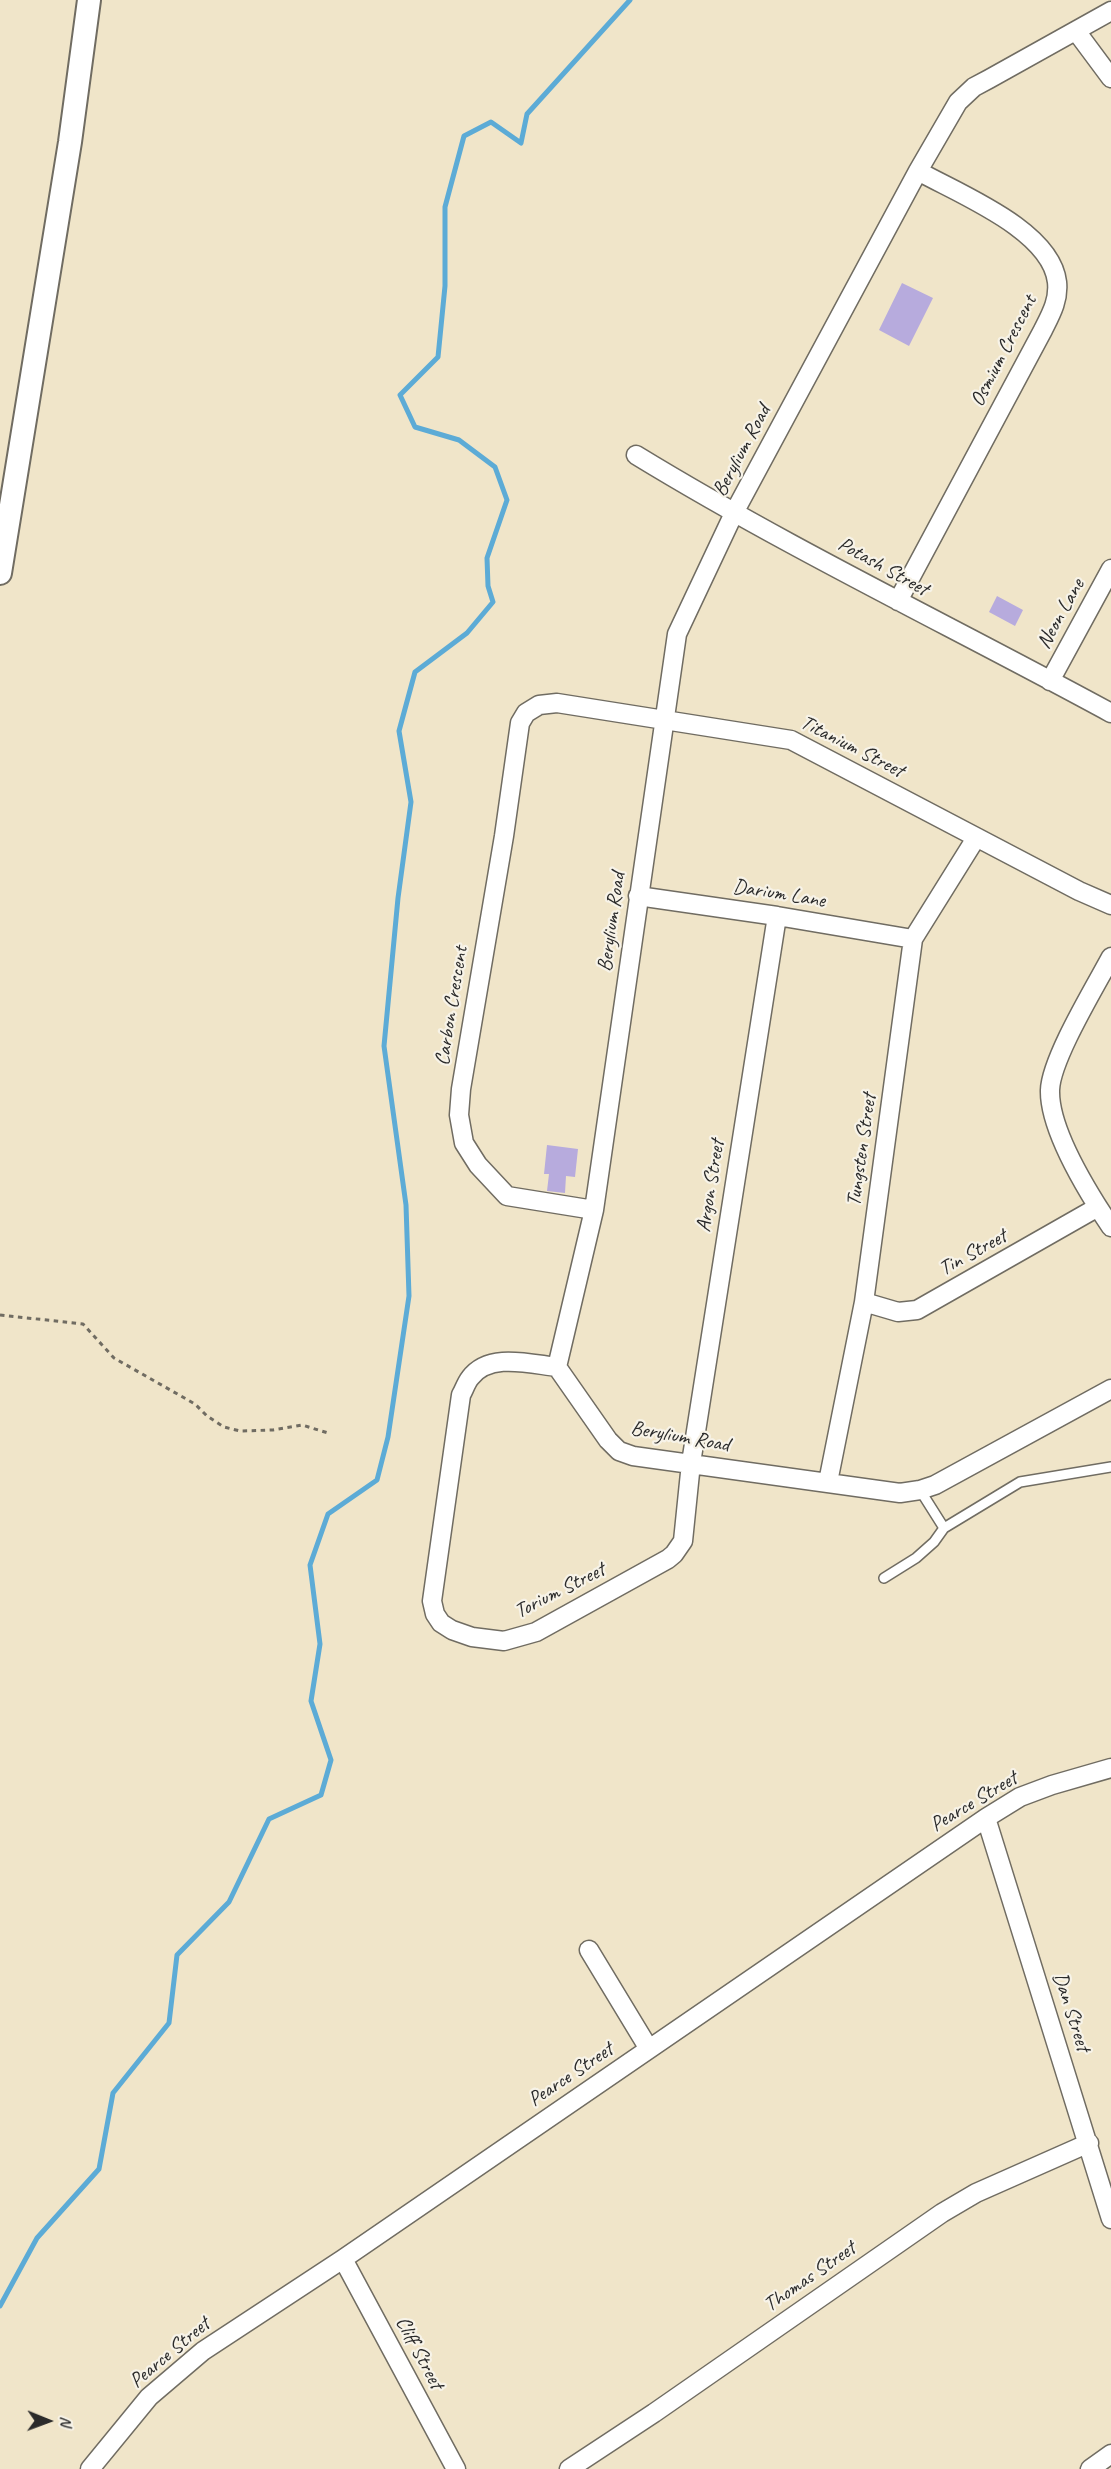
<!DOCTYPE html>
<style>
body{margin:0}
#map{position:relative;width:1111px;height:2469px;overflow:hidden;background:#f0e5c9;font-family:Caveat,sans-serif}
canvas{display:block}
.north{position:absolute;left:18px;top:2391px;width:60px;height:60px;-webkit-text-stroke:4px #f7f3e8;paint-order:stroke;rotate:91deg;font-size:16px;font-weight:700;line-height:24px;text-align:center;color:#2b2b2b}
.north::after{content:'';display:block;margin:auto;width:21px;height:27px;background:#2b2b2b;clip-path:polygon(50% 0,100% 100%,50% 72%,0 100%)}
</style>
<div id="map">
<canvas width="1111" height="2469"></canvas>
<div class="north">N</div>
</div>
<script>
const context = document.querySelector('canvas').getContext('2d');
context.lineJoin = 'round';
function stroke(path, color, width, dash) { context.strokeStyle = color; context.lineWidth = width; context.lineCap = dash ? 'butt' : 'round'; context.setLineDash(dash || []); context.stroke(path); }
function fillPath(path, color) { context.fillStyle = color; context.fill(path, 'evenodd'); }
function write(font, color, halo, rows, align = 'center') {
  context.font = font + ' Caveat,sans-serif'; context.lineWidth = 4.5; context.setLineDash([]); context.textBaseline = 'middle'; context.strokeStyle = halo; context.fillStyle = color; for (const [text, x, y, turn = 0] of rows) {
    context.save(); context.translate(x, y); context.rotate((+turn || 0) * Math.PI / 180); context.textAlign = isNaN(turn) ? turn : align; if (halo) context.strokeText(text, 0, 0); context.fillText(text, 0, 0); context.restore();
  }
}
stroke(new Path2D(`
 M 0,2306 L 37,2238 L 99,2169 L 113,2093 L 169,2023 L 177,1955 L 229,1902 L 269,1819 L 321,1795 L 331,1760 L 311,1701 L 320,1644 L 310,1565 L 328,1514 L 377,1480 L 388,1437 L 409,1296 L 406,1205 L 384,1046 L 398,898 L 411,802 L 399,731 L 415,672 L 467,633 L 493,602 L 488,586 L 487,558 L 507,500 L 495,467 L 459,440 L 415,427 L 400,395 L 438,357 L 445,286 L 445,207 L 464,136 L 491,122 L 521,143 L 527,114 L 630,0`), '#5cabd6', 5);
fillPath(new Path2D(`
 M 902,283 L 933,298 L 909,346 L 879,330 Z
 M 997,596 L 1023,610 L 1015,626 L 989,612 Z
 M 547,1145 L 578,1149 L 575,1177 L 566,1176 L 565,1193 L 547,1191 L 549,1174 L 544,1174 Z`), '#b7abdd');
const service = new Path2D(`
 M 920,1490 L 944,1528
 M 884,1578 L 916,1558 L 934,1542 L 944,1528 L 1020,1482 L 1111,1467`);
const minor = new Path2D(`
 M 1111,11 L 989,79 L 974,87 L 958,102 L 918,171 L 735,511 L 677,634 L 594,1210 L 557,1367 L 608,1440 L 619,1451 L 633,1456 L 900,1493 L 920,1490 L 935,1485 L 1111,1389
 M 1076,31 L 1111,78
 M 636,455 C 790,549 953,627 1111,713
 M 898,601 L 1043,330 C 1051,314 1059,300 1057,282 C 1051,230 959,194 918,171
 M 1050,681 L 1111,569
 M 638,896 L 777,916 L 913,939
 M 1111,957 C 1095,987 1051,1059 1050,1090 C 1049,1130 1089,1194 1111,1227
 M 594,1210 L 507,1196 L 478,1165 L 464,1143 L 459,1115 L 461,1089 L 504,836 L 520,723 L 526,713 L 539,705 L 557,703 L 791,740 L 1079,891 L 1111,905
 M 864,1302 L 898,1312 L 917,1310 L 1098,1207
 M 557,1367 C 530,1364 489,1352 470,1378 C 466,1383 464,1390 461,1395 L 432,1601 L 435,1614 L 441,1623 L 452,1630 L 472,1637 L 504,1641 L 536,1632 L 668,1559 L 674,1554 L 683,1541 L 691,1463 L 777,916
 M 828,1482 L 864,1302 L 913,939 L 976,838
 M 986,1818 L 1111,2219
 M 589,1950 L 649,2049
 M 343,2259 L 456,2469
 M 90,2469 L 149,2397 L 203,2351 L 343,2259 L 986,1818 L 1020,1797 L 1052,1785 L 1111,1768
 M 569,2469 L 654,2413 L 942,2213 L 976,2193 L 1089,2143
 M 1090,2469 L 1111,2454`);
const tertiary = new Path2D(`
 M 0,573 L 70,142 L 89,0`);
stroke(service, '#706c62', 12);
stroke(minor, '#706c62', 21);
stroke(tertiary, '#706c62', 26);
stroke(new Path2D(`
 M 0,1315 L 83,1324 L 114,1358 L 195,1404 L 207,1416 L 224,1427 L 240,1431 L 273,1430 L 302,1425 L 328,1433`), '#706c62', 3, [4.5, 4.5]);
stroke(service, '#fff', 9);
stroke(minor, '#fff', 18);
stroke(tertiary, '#fff', 22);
write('21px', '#2b2b2b', '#f7f3e8', [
 ["Osmium Crescent",1004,351,-63],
 ["Berylium Road",742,451,-62],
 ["Potash Street",883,567,29],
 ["Neon Lane",1061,614,-61],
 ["Titanium Street",852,747,27],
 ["Darium Lane",779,894,9],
 ["Berylium Road",612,922,-82],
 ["Carbon Crescent",452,1006,-81],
 ["Tungsten Street",862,1150,-82],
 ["Argon Street",711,1186,-81],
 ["Tin Street",973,1253,-29],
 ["Berylium Road",680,1437,10],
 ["Torium Street",560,1591,-27],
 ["Pearce Street",974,1802,-31],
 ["Dan Street",1071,2012,72],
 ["Pearce Street",571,2075,-34],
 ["Thomas Street",810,2277,-35],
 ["Pearce Street",170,2353,-40],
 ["Cliff Street",419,2353,62]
]);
</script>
